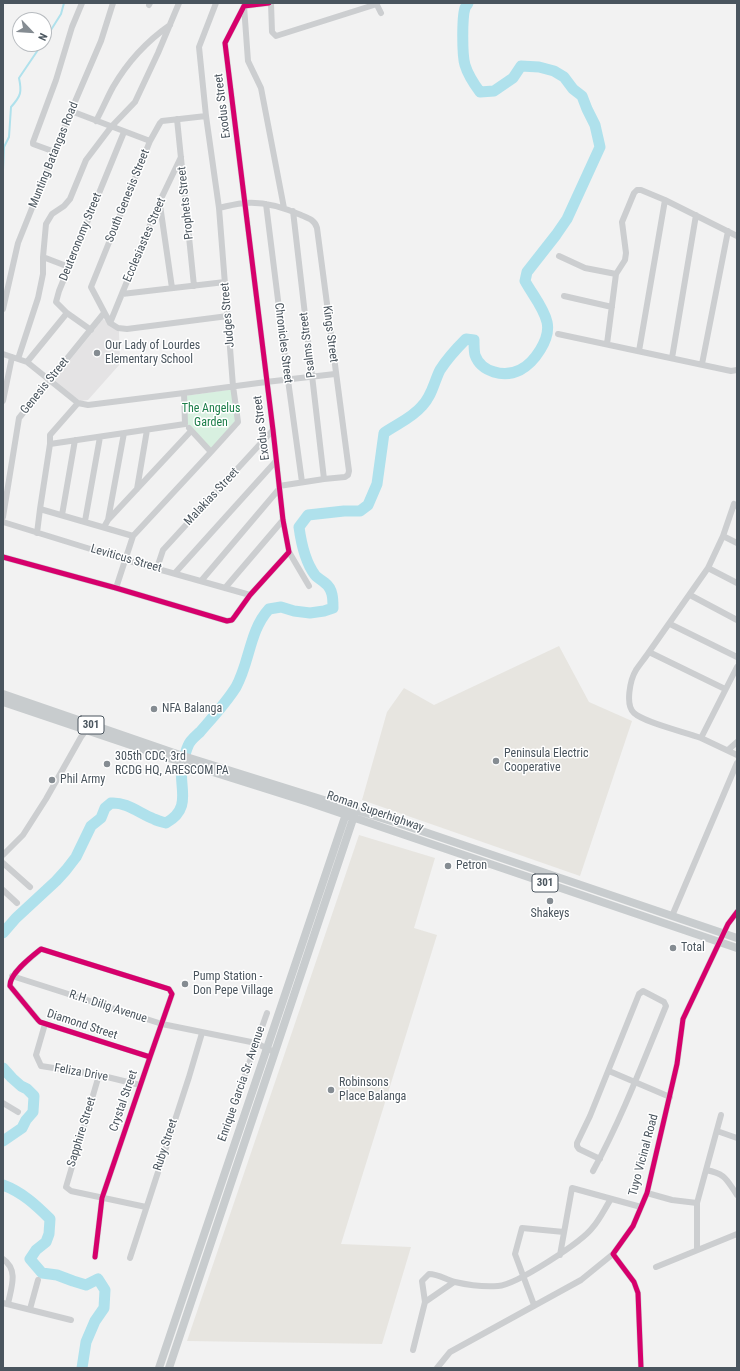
<!DOCTYPE html>
<style>
body{margin:0}
#map{position:relative;width:740px;height:1371px;overflow:hidden;background:#f2f2f2;font-family:"Roboto Condensed",sans-serif}
canvas{display:block}
.frame{position:absolute;inset:0;border:4px solid #4a555e;pointer-events:none}
.north{position:absolute;left:12px;top:12px;width:40px;height:40px;box-sizing:border-box;background:#fff;border:1px solid #b7bbbf;border-radius:50%;rotate:115deg;font-size:11px;font-weight:700;line-height:16px;text-align:center;color:#4a555e}
.north::after{content:'';display:block;margin:auto;width:14px;height:18px;background:#858c92;clip-path:polygon(50% 0,100% 100%,50% 72%,0 100%)}
</style>
<div id="map">
<canvas width="740" height="1371"></canvas>
<div class="frame"></div>
<div class="north">N</div>
</div>
<script>
const context = document.querySelector('canvas').getContext('2d');
context.lineJoin = 'round';
function fillPath(path, color) { context.fillStyle = color; context.fill(path, 'evenodd'); }
function stroke(path, color, width, dash) { context.strokeStyle = color; context.lineWidth = width; context.lineCap = dash ? 'butt' : 'round'; context.setLineDash(dash || []); context.stroke(path); }
function write(font, color, halo, rows, align = 'center') {
  context.font = font + ' "Roboto Condensed",sans-serif'; context.lineWidth = 3; context.setLineDash([]); context.textBaseline = 'middle'; context.strokeStyle = halo; context.fillStyle = color; for (const [text, x, y, turn = 0] of rows) {
    context.save(); context.translate(x, y); context.rotate((+turn || 0) * Math.PI / 180); context.textAlign = isNaN(turn) ? turn : align; if (halo) context.strokeText(text, 0, 0); context.fillText(text, 0, 0); context.restore();
  }
}
fillPath(new Path2D(`
 M 559,646 L 589,702 L 632,721 L 580,876 L 362,800 L 387,712 L 404,688 L 434,705 Z
 M 359,835 L 435,858 L 414,928 L 437,935 L 341,1244 L 411,1247 L 382,1344 L 187,1341 Z`), '#e7e5e0');
fillPath(new Path2D(`
 M 103,319 L 119,331 L 120,364 L 88,400 L 80,401 L 53,381 Z`), '#e4e3e4');
fillPath(new Path2D(`
 M 234,389 L 237,422 L 212,451 L 187,424 L 184,396 Z`), '#d8f0e0');
stroke(new Path2D(`
 M 44,41 L 61,14 L 64,3
 M 3,170 L 4,147 L 9,137 L 11,107 C 21,96 22,92 19,78 L 42,44`), '#afe1ec', 2);
stroke(new Path2D(`
 M 3,933 L 16,918 L 56,881 L 66,870 L 76,857 L 91,826 L 101,818 L 105,808 L 111,803 C 127,802 139,813 154,819 C 158,821 162,822 166,823 C 195,807 176,784 183,760 C 185,756 186,750 188,746 C 190,740 196,736 200,732 C 212,718 226,703 236,687 C 250,662 249,631 269,609 L 281,607 L 294,611 L 310,613 L 324,611 L 333,608 C 333,599 333,589 325,583 C 322,580 317,578 315,575 C 306,563 301,542 299,527 L 308,515 L 344,511 L 360,511 L 368,505 L 377,484 L 384,433 C 397,424 412,418 422,406 C 432,396 434,382 440,370 C 447,359 457,348 466,339 L 474,340 C 474,344 474,351 475,355 C 481,372 504,378 520,370 C 534,363 551,339 547,322 C 544,308 532,294 525,281 L 527,272 L 556,235 L 567,219 L 600,147 L 595,125 L 587,109 L 582,96 L 573,89 L 564,77 L 554,71 L 539,67 L 521,66 L 513,78 L 494,91 L 480,92 C 474,84 468,75 465,65 C 462,55 462,17 465,8 C 466,6 467,5 468,3
 M 3,1068 L 12,1078 L 21,1086 L 27,1089 L 34,1096 L 33,1112 L 26,1120 L 22,1128 L 3,1141
 M 3,1185 C 22,1192 36,1205 50,1219 L 49,1234 L 46,1242 L 36,1250 L 30,1259 L 42,1273 L 57,1275 L 73,1281 L 86,1285 L 98,1279 L 105,1290 L 104,1308 L 95,1321 L 86,1342 L 82,1368`), '#afe1ec', 11);
stroke(new Path2D(`
 M 271,3 L 272,32 L 276,36 L 377,4
 M 376,3 L 381,13
 M 149,5 L 150,3
 M 244,6 L 248,61 L 261,88 L 284,208
 M 71,111 L 150,141
 M 206,116 L 162,121 L 160,123 L 150,141 L 91,287 L 110,323 L 118,328 L 127,329 L 228,316
 M 177,119 L 194,286
 M 96,121 C 102,110 107,98 113,87 C 127,63 147,41 170,25
 M 55,152 L 33,144 L 33,142 L 56,80 L 72,27 L 82,3
 M 266,204 L 288,380 L 302,482
 M 160,205 L 172,288
 M 219,208 C 227,206 236,204 244,203 C 264,201 283,207 301,215 C 308,218 315,220 317,228 L 349,471 L 348,475 L 345,477 L 324,479 L 279,486
 M 293,211 L 324,479
 M 559,256 L 585,268 L 616,274 L 625,260 L 626,253 L 622,222 L 634,193 L 637,190 L 641,190 L 665,200 L 737,236
 M 43,257 L 46,224 L 52,214 L 64,206 L 70,199 L 86,160 L 111,127 L 135,102 L 158,53 L 179,3
 M 122,294 L 225,282
 M 564,296 L 612,307
 M 3,309 L 18,243 L 71,111 L 101,41 L 113,3
 M 110,323 L 159,203 L 181,157
 M 91,330 L 67,313 L 56,302 L 59,291 L 124,132
 M 558,334 L 731,371 L 737,370
 M 607,344 L 616,274
 M 639,351 L 665,200
 M 3,354 L 27,362 L 78,403 L 88,405 L 184,393 L 185,424 L 50,444
 M 672,358 L 696,215
 M 18,359 L 38,298 L 43,274 L 43,257 L 69,267
 M 27,362 L 67,313
 M 702,364 L 728,231
 M 184,393 L 266,382 L 335,374
 M 3,401 L 12,357
 M 189,428 L 211,452
 M 137,489 L 147,430
 M 737,506 L 734,504 L 723,536 L 737,543
 M 40,509 L 133,536
 M 62,515 L 75,440
 M 3,517 L 19,418 L 104,313
 M 108,520 L 124,433
 M 85,521 L 100,437
 M 3,522 L 126,560 L 250,595
 M 104,527 L 108,520 L 191,431
 M 37,533 L 40,509 L 50,444 L 50,435 L 78,403
 M 723,536 L 708,568 L 649,652 L 725,689
 M 289,552 L 309,586
 M 3,557 L 116,588 L 227,621 L 232,620 L 235,616 L 250,595 L 289,552 L 283,520 L 273,430 L 225,43 L 244,6 L 269,3
 M 157,568 L 163,550 L 273,430
 M 708,568 L 737,583
 M 175,573 L 276,461
 M 201,581 L 279,489
 M 116,588 L 133,536 L 211,452 L 238,422 L 233,386 L 219,208 L 206,116 L 199,47 L 216,3
 M 225,588 L 283,520
 M 690,595 L 737,620
 M 670,624 L 737,657
 M 649,652 C 645,658 640,664 636,670 C 630,680 625,705 634,713 C 645,723 685,732 701,738
 M 737,667 L 701,738 L 737,755
 M 728,750 L 737,742
 M 3,855 L 23,835 L 46,799 L 81,737 L 87,729
 M 3,863 L 30,887
 M 3,890 L 17,903
 M 672,916 L 737,763
 M 12,976 L 162,1024 L 256,1043 L 274,1052
 M 45,1024 L 36,1055 L 41,1066 L 99,1075 L 140,1085
 M 609,1071 L 670,1097
 M 99,1075 L 66,1187 L 71,1191 L 146,1207
 M 245,1075 L 267,1013
 M 3,1103 L 18,1112
 M 717,1131 L 737,1138
 M 706,1170 C 726,1174 726,1179 737,1195
 M 593,1171 C 622,1118 643,1062 666,1006 L 664,1002 L 643,991 L 639,994 L 590,1116 L 577,1143 L 577,1146 L 579,1149 L 600,1159
 M 647,1193 L 672,1200 L 697,1203
 M 697,1249 L 697,1203 L 721,1115
 M 560,1255 L 572,1188 L 641,1207
 M 95,1257 L 102,1198 L 150,1057 L 172,994 L 169,989 L 41,949 C 31,957 9,974 10,986 L 38,1020 L 40,1022 L 150,1057
 M 130,1258 L 189,1077 L 202,1033
 M 3,1259 C 19,1270 11,1288 8,1304
 M 656,1267 L 737,1234
 M 425,1302 L 454,1282
 M 3,1303 L 71,1320
 M 534,1305 L 515,1254 L 522,1228 L 564,1232
 M 30,1309 L 38,1280
 M 413,1350 L 425,1302 L 422,1281 L 429,1274 C 439,1274 446,1280 455,1282 C 468,1285 484,1287 498,1286 C 516,1285 582,1242 593,1227 C 600,1219 605,1208 611,1199
 M 437,1368 L 450,1352 L 581,1280 L 613,1254
 M 641,1368 L 638,1293 L 634,1282 L 613,1254 L 633,1226 L 647,1193 L 677,1064 L 683,1019 L 728,924 L 737,912`), '#ccced0', 6);
stroke(new Path2D(`
 M 3,694 L 180,755 L 407,826 L 737,938
 M 3,702 L 178,761 L 308,802 L 737,948
 M 159,1368 L 347,811
 M 169,1368 L 355,813`), '#c8ccce', 8);
stroke(new Path2D(`
 M 3,557 L 116,588 L 227,621 L 232,620 L 235,616 L 250,595 L 289,552 L 283,520 L 273,430 L 225,43 L 244,6 L 269,3
 M 95,1257 L 102,1198 L 150,1057 L 172,994 L 169,989 L 41,949 C 31,957 9,974 10,986 L 38,1020 L 40,1022 L 150,1057
 M 641,1368 L 638,1293 L 634,1282 L 613,1254 L 633,1226 L 647,1193 L 677,1064 L 683,1019 L 728,924 L 737,912`), '#d6006c', 5);
for (const [x, y, r, color] of [
 [97,353,4,"#858c92"],
 [154,709,4,"#858c92"],
 [496,761,4,"#858c92"],
 [107,764,4,"#858c92"],
 [52,780,4,"#858c92"],
 [448,866,4,"#858c92"],
 [550,901,4,"#858c92"],
 [673,948,4,"#858c92"],
 [185,984,4,"#858c92"],
 [331,1090,4,"#858c92"]
]) { const dot = new Path2D(); dot.arc(x, y, r, 0, 2 * Math.PI); context.fillStyle = color; context.fill(dot); stroke(dot, '#fff', 1.5); }
for (const [x, y, w] of [
 [91,725,26],
 [545,883,26]
]) { const box = new Path2D(); box.roundRect(x - w / 2, y - 9, w, 18, 3); context.fillStyle = '#fff'; context.fill(box); stroke(box, '#4a555e', 1); }
write('bold 11px', '#4a555e', null, [
 ["301",91,725],
 ["301",545,883]
]);
write('12px', '#4a555e', '#fff', [
 ["Exodus Street",223,106,-97],
 ["Munting Batangas Road",54,155,-68],
 ["South Genesis Street",128,196,-68],
 ["Prophets Street",186,203,-96],
 ["Deuteronomy Street",81,237,-68],
 ["Ecclesiastes Street",145,240,-67],
 ["Judges Street",228,315,-95],
 ["Kings Street",330,334,83],
 ["Chronicles Street",283,343,83],
 ["Psalms Street",308,345,-97],
 ["Genesis Street",45,386,-51],
 ["Exodus Street",262,428,-97],
 ["Malakias Street",212,497,-47],
 ["Leviticus Street",126,559,16],
 ["Roman Superhighway",375,812,19],
 ["R.H. Dilig Avenue",108,1007,18],
 ["Diamond Street",82,1025,18],
 ["Feliza Drive",81,1073,10],
 ["Enrique Garcia Sr. Avenue",242,1084,-71],
 ["Crystal Street",124,1101,-71],
 ["Sapphire Street",82,1132,-73],
 ["Ruby Street",166,1145,-72],
 ["Tuyo Vicinal Road",644,1155,-75]
]);
write('12px', '#4a555e', '#fff', [
 ["Our Lady of Lourdes",105,346],
 ["Elementary School",105,360],
 ["NFA Balanga",162,709],
 ["Peninsula Electric",504,754],
 ["Cooperative",504,768],
 ["305th CDC, 3rd",115,757],
 ["RCDG HQ, ARESCOM PA",115,771],
 ["Phil Army",60,780],
 ["Petron",456,866],
 ["Shakeys",550,914,"center"],
 ["Total",681,948],
 ["Pump Station -",193,977],
 ["Don Pepe Village",193,991],
 ["Robinsons",339,1083],
 ["Place Balanga",339,1097]
], 'left');
write('12px', '#1c7e49', '#fff', [
 ["The Angelus",211,409],
 ["Garden",211,423]
]);
</script>
